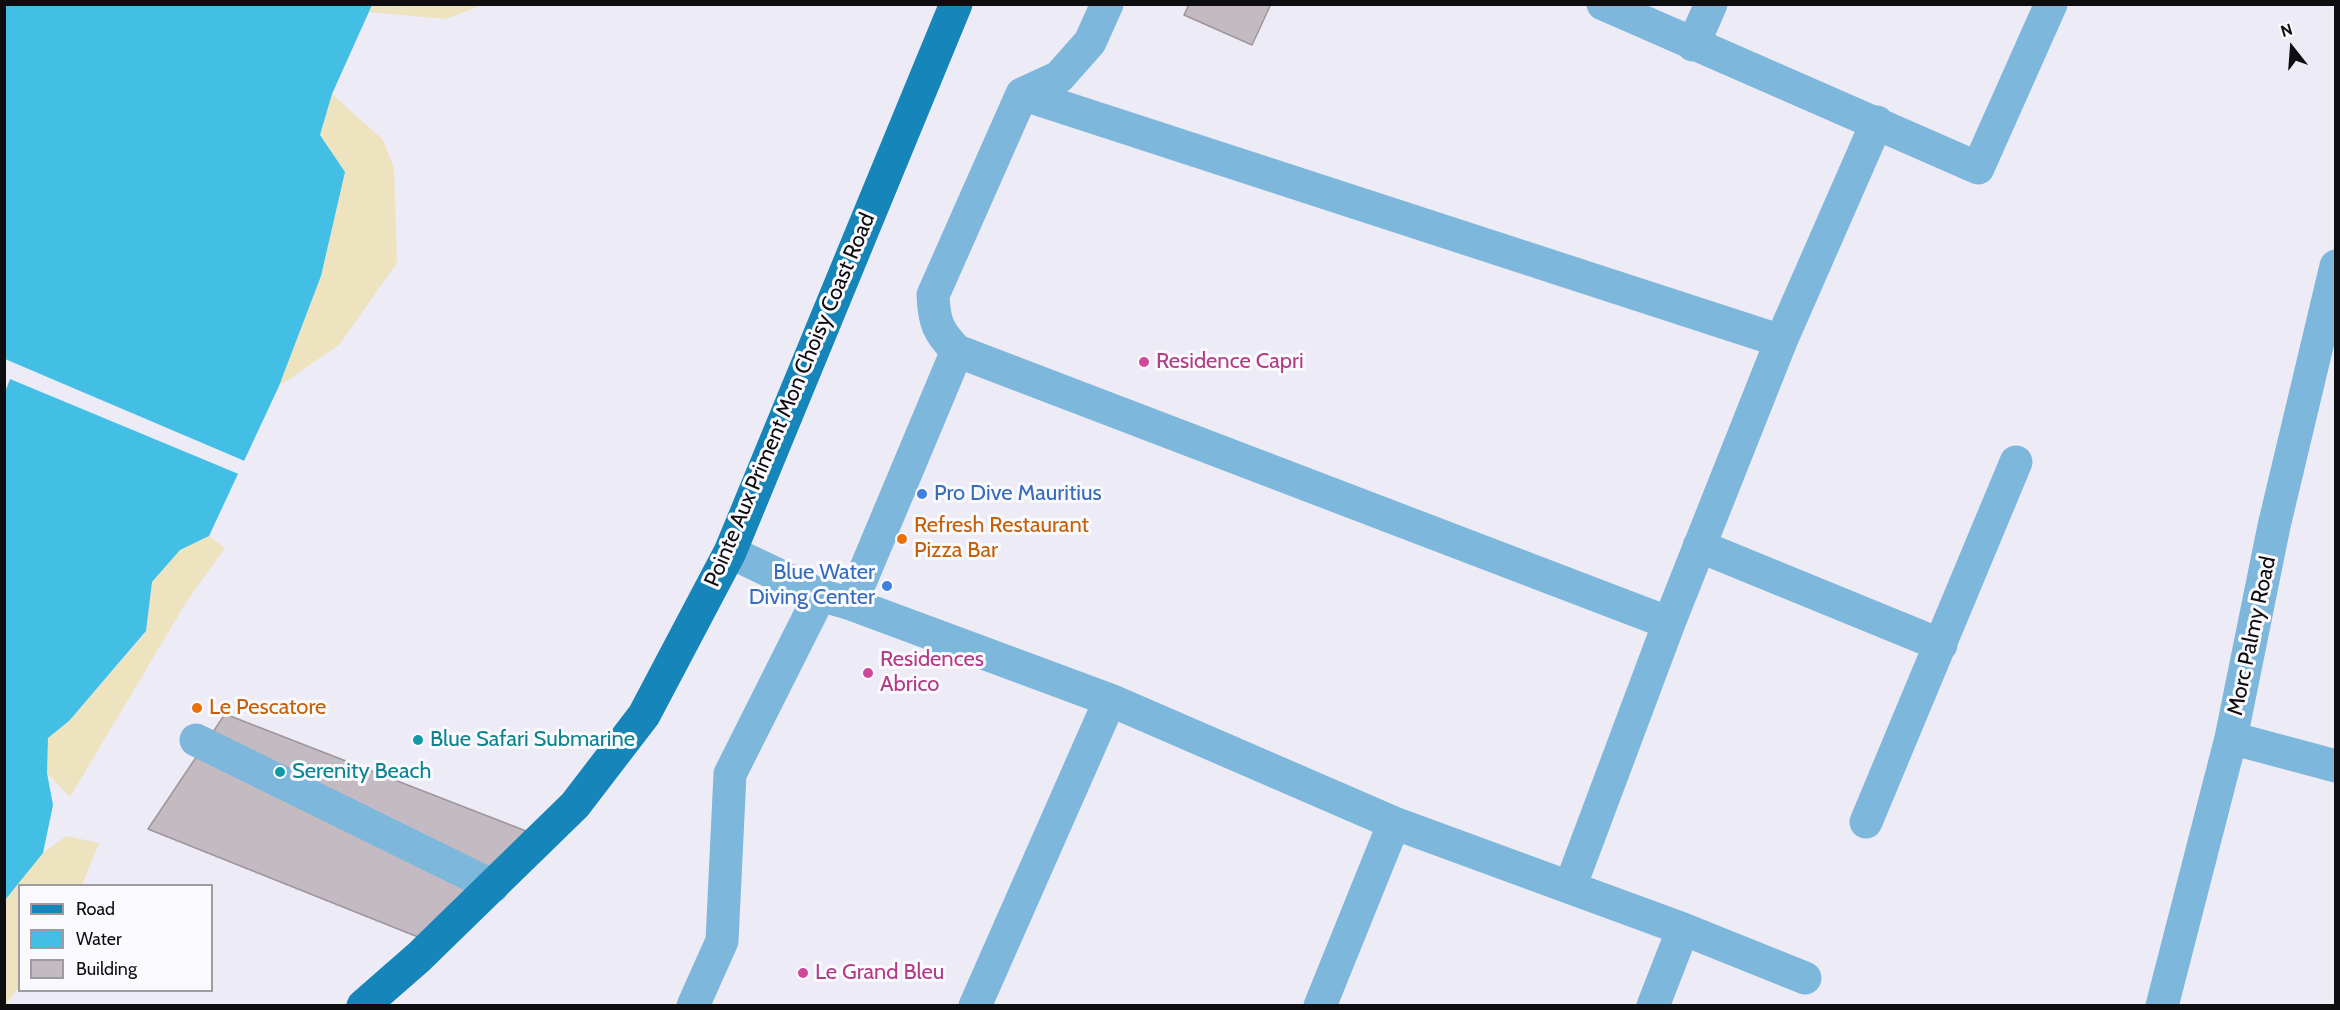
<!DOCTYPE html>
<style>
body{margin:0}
#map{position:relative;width:2340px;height:1010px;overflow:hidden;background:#edebf6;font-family:Cabin,sans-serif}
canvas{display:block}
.frame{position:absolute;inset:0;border:6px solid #0e0e11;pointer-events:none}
.legend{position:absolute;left:18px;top:884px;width:195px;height:108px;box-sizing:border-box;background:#fafafe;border:2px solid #9c9c9f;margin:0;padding:8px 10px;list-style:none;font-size:18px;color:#0e0e11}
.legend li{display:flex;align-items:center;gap:12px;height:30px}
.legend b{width:30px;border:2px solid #9c9c9f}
.north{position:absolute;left:2262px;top:18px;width:60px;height:60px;-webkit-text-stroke:4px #fafafe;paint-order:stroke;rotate:343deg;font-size:16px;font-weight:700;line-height:24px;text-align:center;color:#0e0e11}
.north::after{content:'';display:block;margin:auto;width:21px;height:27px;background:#0e0e11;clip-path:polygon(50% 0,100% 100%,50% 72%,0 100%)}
</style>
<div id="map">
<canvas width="2340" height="1010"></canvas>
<div class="frame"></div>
<ul class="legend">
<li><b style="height:8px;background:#1585ba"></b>Road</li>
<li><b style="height:16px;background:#43bfe6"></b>Water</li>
<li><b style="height:16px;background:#c4bac1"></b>Building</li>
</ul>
<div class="north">N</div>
</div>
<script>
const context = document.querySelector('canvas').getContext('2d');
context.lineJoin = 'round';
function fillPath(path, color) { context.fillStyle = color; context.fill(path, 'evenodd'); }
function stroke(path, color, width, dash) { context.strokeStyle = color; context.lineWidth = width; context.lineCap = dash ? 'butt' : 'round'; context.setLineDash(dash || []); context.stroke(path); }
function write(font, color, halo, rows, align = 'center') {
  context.font = font + ' Cabin,sans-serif'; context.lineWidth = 6; context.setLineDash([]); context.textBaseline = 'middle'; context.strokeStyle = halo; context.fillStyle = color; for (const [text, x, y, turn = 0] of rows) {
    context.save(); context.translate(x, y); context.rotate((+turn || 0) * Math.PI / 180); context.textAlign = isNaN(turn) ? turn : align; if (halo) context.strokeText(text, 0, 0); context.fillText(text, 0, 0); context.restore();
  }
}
fillPath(new Path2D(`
 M 372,5 L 372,4 L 483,5 L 445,19 L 369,12 Z
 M 332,94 L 383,140 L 394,168 L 397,263 L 339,345 L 279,386 L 321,276 L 345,172 L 320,135 Z
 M 209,536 L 225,548 L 187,601 L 70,797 L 47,773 L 48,738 L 69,721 L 146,632 L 152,582 L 180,550 Z
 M 66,836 L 99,843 L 82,885 L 20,886 L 19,987 L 5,1005 L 5,900 L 43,853 Z`), '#ede3be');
fillPath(new Path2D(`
 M 5,5 L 372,5 L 332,94 L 320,135 L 345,172 L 321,276 L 279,386 L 209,536 L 180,550 L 152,582 L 146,631 L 69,721 L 48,738 L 47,773 L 53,805 L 43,853 L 5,900 Z`), '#43bfe6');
fillPath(new Path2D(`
 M 5,359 L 247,462 L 241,475 L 10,379 L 5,392 Z`), '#edebf6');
const building = new Path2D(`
 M 1189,4 L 1271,4 L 1252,45 L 1184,15 Z
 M 225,714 L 526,831 L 423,939 L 148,829 Z`);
fillPath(building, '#c4bac1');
stroke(building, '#9f959c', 1.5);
stroke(new Path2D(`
 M 1107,4 L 1090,42 L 1059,77 L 1022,94 L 933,295 C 934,322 938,332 957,351 L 1669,623
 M 1603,4 L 1978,168 L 2051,4
 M 1693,45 L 1711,4
 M 1022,94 L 1781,341
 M 1699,546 L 1941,645
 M 730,552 L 820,595 L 851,604 L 1110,700 L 1394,823 L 1683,929 L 1805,978
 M 851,604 L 957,351
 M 2231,738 L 2336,766
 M 196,740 L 493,886
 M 1866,822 L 2016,462
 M 1570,887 L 1669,623 L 1781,341 L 1877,122
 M 693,1006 L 722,941 L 730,774 L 820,595
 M 975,1006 L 1110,700
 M 1320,1006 L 1394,823
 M 1653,1006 L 1683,929
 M 2162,1006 L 2231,738 L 2274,526 L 2336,266`), '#7db7dc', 33);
stroke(new Path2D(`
 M 363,1006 L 419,957 L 575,805 L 644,715 L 730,552 L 956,4`), '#1585ba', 33);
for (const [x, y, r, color] of [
 [1144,362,6,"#d1479c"],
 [922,494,6,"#3f7fe0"],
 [902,539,6,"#e8710a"],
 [887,586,6,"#3f7fe0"],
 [868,673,6,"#d1479c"],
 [197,708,6,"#e8710a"],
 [418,740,6,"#0f9aa8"],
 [280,772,6,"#0f9aa8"],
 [803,973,6,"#d1479c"]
]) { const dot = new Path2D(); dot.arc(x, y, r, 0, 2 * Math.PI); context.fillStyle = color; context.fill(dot); stroke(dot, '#fafafe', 2); }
write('22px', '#b23c85', '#fafafe', [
 ["Residence Capri",1156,362],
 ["Residences",880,660],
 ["Abrico",880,685],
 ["Le Grand Bleu",815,973]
], 'left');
write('22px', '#0e0e11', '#fafafe', [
 ["Pointe Aux Priment Mon Choisy Coast Road",790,400,-67],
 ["Morc Palmy Road",2252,636,-78]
]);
write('22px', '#366cbe', '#fafafe', [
 ["Pro Dive Mauritius",934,494],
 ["Blue Water",875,573,"right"],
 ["Diving Center",875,598,"right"]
], 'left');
write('22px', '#c56008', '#fafafe', [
 ["Refresh Restaurant",914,526],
 ["Pizza Bar",914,551],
 ["Le Pescatore",209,708]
], 'left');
write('22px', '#0d838f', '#fafafe', [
 ["Blue Safari Submarine",430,740],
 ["Serenity Beach",292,772]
], 'left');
</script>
